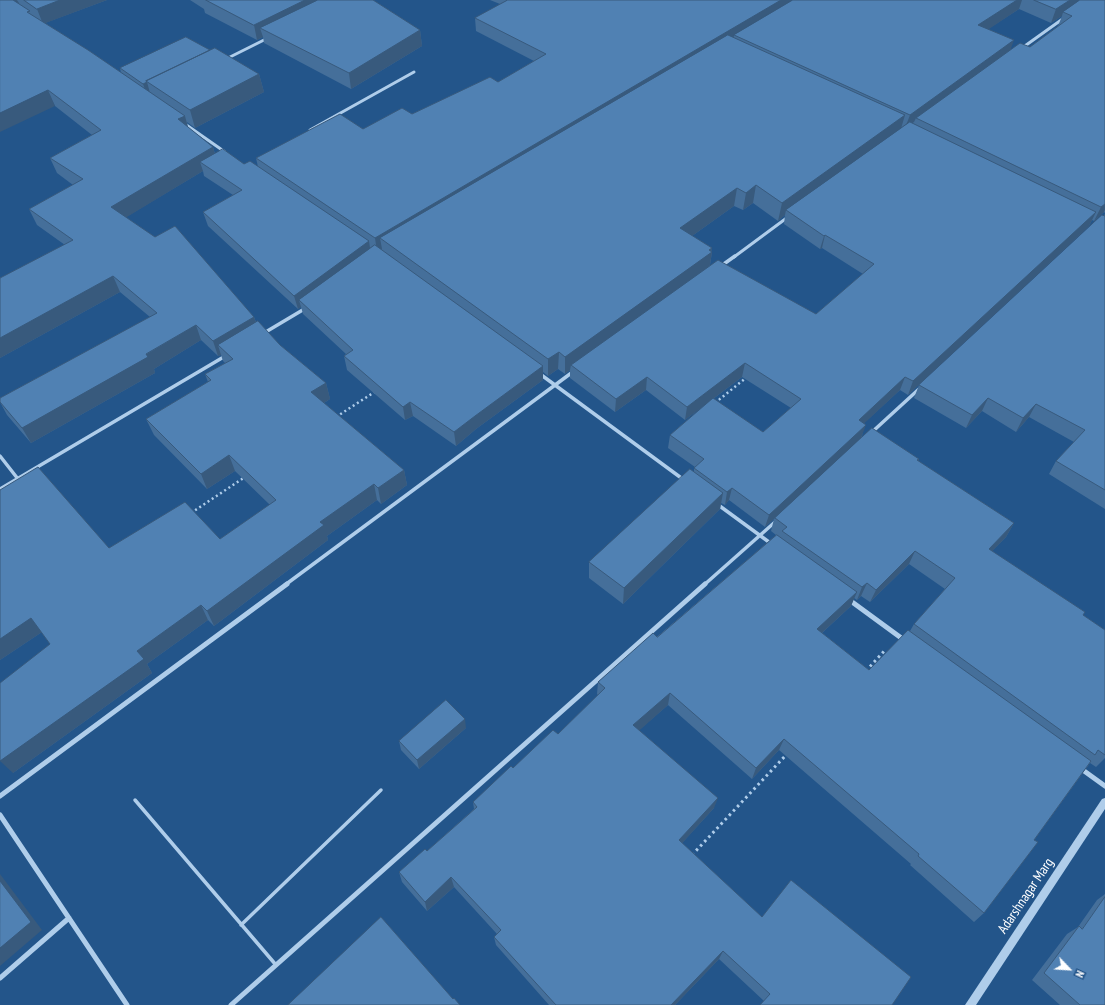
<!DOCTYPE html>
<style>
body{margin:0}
#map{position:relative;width:1105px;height:1005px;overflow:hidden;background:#23558a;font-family:"PT Sans Narrow",sans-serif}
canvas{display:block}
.north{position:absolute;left:1049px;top:949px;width:40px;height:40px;-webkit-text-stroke:3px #23558a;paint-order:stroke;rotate:115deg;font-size:11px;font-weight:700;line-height:16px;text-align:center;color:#fff}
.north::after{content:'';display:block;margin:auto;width:14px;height:18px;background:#fff;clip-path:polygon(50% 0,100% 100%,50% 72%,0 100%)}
</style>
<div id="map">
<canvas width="1105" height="1005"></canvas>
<div class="north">N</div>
</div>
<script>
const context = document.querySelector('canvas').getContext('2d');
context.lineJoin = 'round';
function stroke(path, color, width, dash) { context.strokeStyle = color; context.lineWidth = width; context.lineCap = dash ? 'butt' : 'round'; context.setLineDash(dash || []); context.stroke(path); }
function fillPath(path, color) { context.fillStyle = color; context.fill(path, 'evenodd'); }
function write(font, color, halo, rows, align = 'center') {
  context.font = font + ' "PT Sans Narrow",sans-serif'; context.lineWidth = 3; context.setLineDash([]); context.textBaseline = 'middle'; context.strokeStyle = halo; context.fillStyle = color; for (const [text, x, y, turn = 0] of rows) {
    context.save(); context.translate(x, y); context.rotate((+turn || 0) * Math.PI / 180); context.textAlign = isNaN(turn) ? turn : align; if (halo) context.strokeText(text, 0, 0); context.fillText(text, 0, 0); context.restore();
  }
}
stroke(new Path2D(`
 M 715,403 L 747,377
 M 336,417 L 376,391
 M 191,513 L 245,477`), '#afcdea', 2.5, [2, 3]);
stroke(new Path2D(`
 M 866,671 L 886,649
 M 692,855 L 787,754`), '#afcdea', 3, [2.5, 3.5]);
stroke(new Path2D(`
 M 135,800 L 276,965
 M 241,925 L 381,790`), '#afcdea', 3.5);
stroke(new Path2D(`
 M 1022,48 L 1064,18
 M 226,59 L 268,38
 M 185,124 L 225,152
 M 310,130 L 414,72
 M 734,257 L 788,217`), '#afcdea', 3);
stroke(new Path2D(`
 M 721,266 L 735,256
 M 264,333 L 306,308
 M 540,374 L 684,480
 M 871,433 L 919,389
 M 0,456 L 18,479
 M 0,489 L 227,355
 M 717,504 L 773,545
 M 285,585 L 574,371
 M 704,585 L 775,522`), '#afcdea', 3.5);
stroke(new Path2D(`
 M 848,599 L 904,640
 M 1080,768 L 1105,786
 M 0,796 L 287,584
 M 0,815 L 127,1005
 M 0,978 L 69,918
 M 231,1005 L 705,584`), '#afcdea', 5);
fillPath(new Path2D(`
 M 1105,798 L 1105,809 L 976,1005 L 965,1005 L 1102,799 Z`), '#afcdea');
fillPath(new Path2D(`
 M 0,0 L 107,0 L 45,23 L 121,73 L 120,68 L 210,50 L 259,74 L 264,92 L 195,128 L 187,122 L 188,128 L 213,147 L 215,154 L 244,164 L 258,167 L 256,158 L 363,129 L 412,114 L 498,82 L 534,61 L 476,31 L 475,18 L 500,4 L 490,0 L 1105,0 L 1105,213 L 1104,212 L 1094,221 L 1092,220 L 1089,226 L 908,395 L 900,390 L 864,423 L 862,437 L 919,459 L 918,461 L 1014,523 L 1006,537 L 992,551 L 1083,615 L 1105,630 L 1105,758 L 1096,767 L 1090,763 L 1034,840 L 984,913 L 974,922 L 910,865 L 911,864 L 779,750 L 752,779 L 668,705 L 639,730 L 714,808 L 682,843 L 762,917 L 911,977 L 764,1001 L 719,959 L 675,1005 L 549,1005 L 496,945 L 494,937 L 497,934 L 454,887 L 427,911 L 402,882 L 399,872 L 427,851 L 474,809 L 473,802 L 513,768 L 558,734 L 598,695 L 597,694 L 598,682 L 657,637 L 776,535 L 771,531 L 774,519 L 765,527 L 729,500 L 725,505 L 721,503 L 720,509 L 623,604 L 589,578 L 589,562 L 694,472 L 694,468 L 695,467 L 668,448 L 670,435 L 707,403 L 685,420 L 646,390 L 615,412 L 570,378 L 570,370 L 565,374 L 558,369 L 548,376 L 543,372 L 543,380 L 476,429 L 456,446 L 413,416 L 405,420 L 347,370 L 344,356 L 346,354 L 303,314 L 301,307 L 298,309 L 208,226 L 203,212 L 233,195 L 204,176 L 203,171 L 126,217 L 254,317 L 256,322 L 280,345 L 326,383 L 330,399 L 324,403 L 404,470 L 407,485 L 381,504 L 377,500 L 327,536 L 328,540 L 214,626 L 208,620 L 147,664 L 152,673 L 13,773 L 50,644 L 42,632 L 0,660 L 0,490 L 109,548 L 220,539 L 270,505 L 235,471 L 207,489 L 154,435 L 146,419 L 208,382 L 205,374 L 225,363 L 223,361 L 221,355 L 218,356 L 201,340 L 154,369 L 155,373 L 31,443 L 7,415 L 0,402 L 0,398 L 150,317 L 120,292 L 0,358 L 0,278 L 65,245 L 37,225 L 29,209 L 73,185 L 57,173 L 50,158 L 92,135 L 55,106 ZM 1019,9 L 1051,23 L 1062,16 L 1058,26 L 1030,47 L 1010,50 L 988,29 ZM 753,203 L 778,221 L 785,215 L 784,224 L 820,249 L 822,248 L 863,274 L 816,314 L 710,265 L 712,252 L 711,252 L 712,248 L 692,236 L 734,206 L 743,210 ZM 742,377 L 791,408 L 763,432 L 713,399 ZM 909,564 L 945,589 L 914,624 L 910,631 L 869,670 L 822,633 L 851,606 L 854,598 L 857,600 L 861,596 L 870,602 Z
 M 190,0 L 373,0 L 420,30 L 422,46 L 351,89 L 264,43 L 263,37 L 257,40 L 205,13 L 204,9 Z
 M 1105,214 L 1105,509 L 1049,474 L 1056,461 L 1074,442 L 1029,417 L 1016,432 L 982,411 L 966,428 L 914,398 L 919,385 L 1104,216 Z
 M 466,728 L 419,769 L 401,750 L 399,741 Z
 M 1105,894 L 1105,1005 L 1060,1005 L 1032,980 L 1067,934 L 1078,927 L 1097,900 Z`), '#456f9a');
fillPath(new Path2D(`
 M 0,0 L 17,0 L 19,3 L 13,5 Z
 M 60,0 L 107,0 L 43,24 L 37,9 Z
 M 305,0 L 340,0 L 260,28 L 263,37 L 257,40 L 254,25 Z
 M 781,0 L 801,0 L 734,35 L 733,41 L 380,238 L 382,249 L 377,252 L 375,238 Z
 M 1017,0 L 1022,0 L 1019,9 L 974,39 L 978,25 Z
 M 1070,0 L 1085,0 L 1063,12 L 1062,16 L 1051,23 L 1056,9 Z
 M 420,30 L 422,46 L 351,89 L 349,73 Z
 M 1014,40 L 1009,54 L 916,118 L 914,122 L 905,128 L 910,115 Z
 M 259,74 L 264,92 L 195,128 L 190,110 Z
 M 147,82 L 150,93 L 147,95 L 143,84 Z
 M 48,90 L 55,106 L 0,132 L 0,113 Z
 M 905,115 L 900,132 L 786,210 L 785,215 L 778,221 L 782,203 Z
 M 185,116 L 189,131 L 178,119 Z
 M 213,147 L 217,163 L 200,162 L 203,171 L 117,223 L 111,207 Z
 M 756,185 L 753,203 L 743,210 L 746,193 Z
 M 737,188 L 734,206 L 678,246 L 680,228 Z
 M 1105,204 L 1105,210 L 1104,212 L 1094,221 L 1101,207 Z
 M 1096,212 L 1089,226 L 908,395 L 913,381 Z
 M 825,235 L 822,248 L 820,249 L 824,236 Z
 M 369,241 L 371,255 L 299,300 L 301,307 L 298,309 L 294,296 Z
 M 712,248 L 711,253 L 712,252 L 709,270 L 571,365 L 570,370 L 565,374 L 565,357 Z
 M 113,276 L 120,292 L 0,358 L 0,338 Z
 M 254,317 L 259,332 L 218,345 L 221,355 L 218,356 L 213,341 Z
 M 196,325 L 201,340 L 154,369 L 155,373 L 31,443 L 22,428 Z
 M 559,352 L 558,369 L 548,376 L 548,359 Z
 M 745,363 L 742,377 L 685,420 L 687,407 Z
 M 543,366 L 543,380 L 476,429 L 456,446 L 454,432 L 475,416 Z
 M 647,377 L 646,390 L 615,412 L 616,399 Z
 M 905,377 L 900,390 L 854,433 L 859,420 Z
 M 326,383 L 330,399 L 316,408 L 311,392 Z
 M 988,398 L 982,411 L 966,428 L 972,415 Z
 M 410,402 L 413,416 L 405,420 L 403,407 Z
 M 1036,404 L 1029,417 L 1016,432 L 1023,418 Z
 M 866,425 L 861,438 L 775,518 L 774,519 L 765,527 L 769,515 Z
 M 229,455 L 235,471 L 207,489 L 201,474 Z
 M 404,470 L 407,485 L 381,504 L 378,488 Z
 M 374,484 L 377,500 L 327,536 L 328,540 L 214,626 L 207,611 L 320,522 Z
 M 732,488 L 729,500 L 725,505 L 727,492 Z
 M 723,493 L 720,509 L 623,604 L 624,588 Z
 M 1014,523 L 1006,537 L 982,562 L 989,549 Z
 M 915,551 L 909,564 L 870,602 L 876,590 Z
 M 867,583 L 861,596 L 857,600 L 862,587 Z
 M 857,592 L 851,606 L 812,642 L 817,629 Z
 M 201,605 L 208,620 L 147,664 L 152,673 L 13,773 L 0,761 L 137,651 Z
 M 31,618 L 42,632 L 0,660 L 0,639 Z
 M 670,693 L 668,705 L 632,737 L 633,725 Z
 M 465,719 L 466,728 L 419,769 L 417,760 Z
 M 784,739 L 779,750 L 752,779 L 756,768 Z
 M 718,798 L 714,808 L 676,850 L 679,840 Z
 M 0,874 L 42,930 L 0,966 Z
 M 451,877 L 454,887 L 427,911 L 425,902 Z
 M 723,951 L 719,959 L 675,1005 L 671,1005 Z`), '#385a7d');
const building = new Path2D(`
 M 0,0 L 13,0 L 30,11 L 27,12 L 88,50 L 185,116 L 178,119 L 213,147 L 111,207 L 155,237 L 175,226 L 254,317 L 213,341 L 196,325 L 146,354 L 148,357 L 22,428 L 0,402 L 0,398 L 157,313 L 113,276 L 0,338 L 0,278 L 73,240 L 29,209 L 83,179 L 50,158 L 101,130 L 48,90 L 0,113 Z
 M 24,0 L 60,0 L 37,9 Z
 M 206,0 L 305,0 L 254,25 Z
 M 318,0 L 373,0 L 420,30 L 349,73 L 260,28 Z
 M 508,0 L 781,0 L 375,238 L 256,158 L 340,114 L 363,129 L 402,108 L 412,114 L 490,77 L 498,82 L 546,54 L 475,18 Z
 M 793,0 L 1017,0 L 978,25 L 1014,40 L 910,115 L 734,35 Z
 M 1034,0 L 1070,0 L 1056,9 Z
 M 1080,0 L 1105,0 L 1105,204 L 1101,207 L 916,118 L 1020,43 L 1030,47 L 1072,16 L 1063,12 Z
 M 728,35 L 905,115 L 782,203 L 756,185 L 746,193 L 737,188 L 680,228 L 712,248 L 709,250 L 712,252 L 565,357 L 559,352 L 548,359 L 380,238 Z
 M 186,37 L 210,50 L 146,81 L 147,82 L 143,84 L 120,68 Z
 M 215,48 L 259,74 L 190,110 L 146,81 Z
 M 910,122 L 1096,212 L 913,381 L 905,377 L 859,420 L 866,425 L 769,515 L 732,488 L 727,492 L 694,468 L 704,459 L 670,435 L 713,398 L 763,432 L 801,399 L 745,363 L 687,407 L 647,377 L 616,399 L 571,365 L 718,260 L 816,314 L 874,264 L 825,235 L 824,236 L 786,210 Z
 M 223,149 L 244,164 L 250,161 L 369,241 L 294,296 L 203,212 L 242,190 L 200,162 Z
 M 1102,215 L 1105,216 L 1105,490 L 1056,461 L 1085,430 L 1036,404 L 1023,418 L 988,398 L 972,415 L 919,385 Z
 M 375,245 L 543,366 L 475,416 L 454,432 L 410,402 L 403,407 L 344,356 L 353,350 L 299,300 Z
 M 258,321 L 280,345 L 326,383 L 311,392 L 404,470 L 378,488 L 374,484 L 320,522 L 324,525 L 207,611 L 201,605 L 137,651 L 144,659 L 0,761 L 0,683 L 50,644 L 31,618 L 0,639 L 0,490 L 38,467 L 109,548 L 185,502 L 220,539 L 276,500 L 229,455 L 201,474 L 146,419 L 211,380 L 205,374 L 233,359 L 218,345 Z
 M 872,428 L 919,459 L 917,460 L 1014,523 L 989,549 L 1085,612 L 1083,615 L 1105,630 L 1105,755 L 1098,750 L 1095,755 L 914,624 L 955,578 L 915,551 L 876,590 L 867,583 L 862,587 L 782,531 L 787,527 L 775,518 Z
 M 690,469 L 723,493 L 624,588 L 589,562 Z
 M 777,535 L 857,592 L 817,629 L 869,670 L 908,630 L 1091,761 L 1034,840 L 1038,842 L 984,913 L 918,856 L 919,854 L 784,739 L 756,768 L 670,693 L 633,725 L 718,798 L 679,840 L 762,917 L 791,880 L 911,977 L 892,1005 L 760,1005 L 770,994 L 723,951 L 671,1005 L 556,1005 L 494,937 L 501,930 L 451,877 L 425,902 L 399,872 L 425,849 L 427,851 L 477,807 L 473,802 L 511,766 L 513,768 L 553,730 L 558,734 L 605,688 L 598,682 L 653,633 L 657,637 Z
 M 446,700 L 465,719 L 417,760 L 399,741 Z
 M 0,881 L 31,922 L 0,948 Z
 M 1105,897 L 1105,1005 L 1080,1005 L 1044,973 L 1079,926 L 1082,929 Z
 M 381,917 L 453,999 L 454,998 L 460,1005 L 288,1005 Z`);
fillPath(building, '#5081b3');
stroke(building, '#385a7d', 1);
write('14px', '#fff', '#23558a', [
 ["Adarshnagar Marg",1026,896,-56]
]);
</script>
